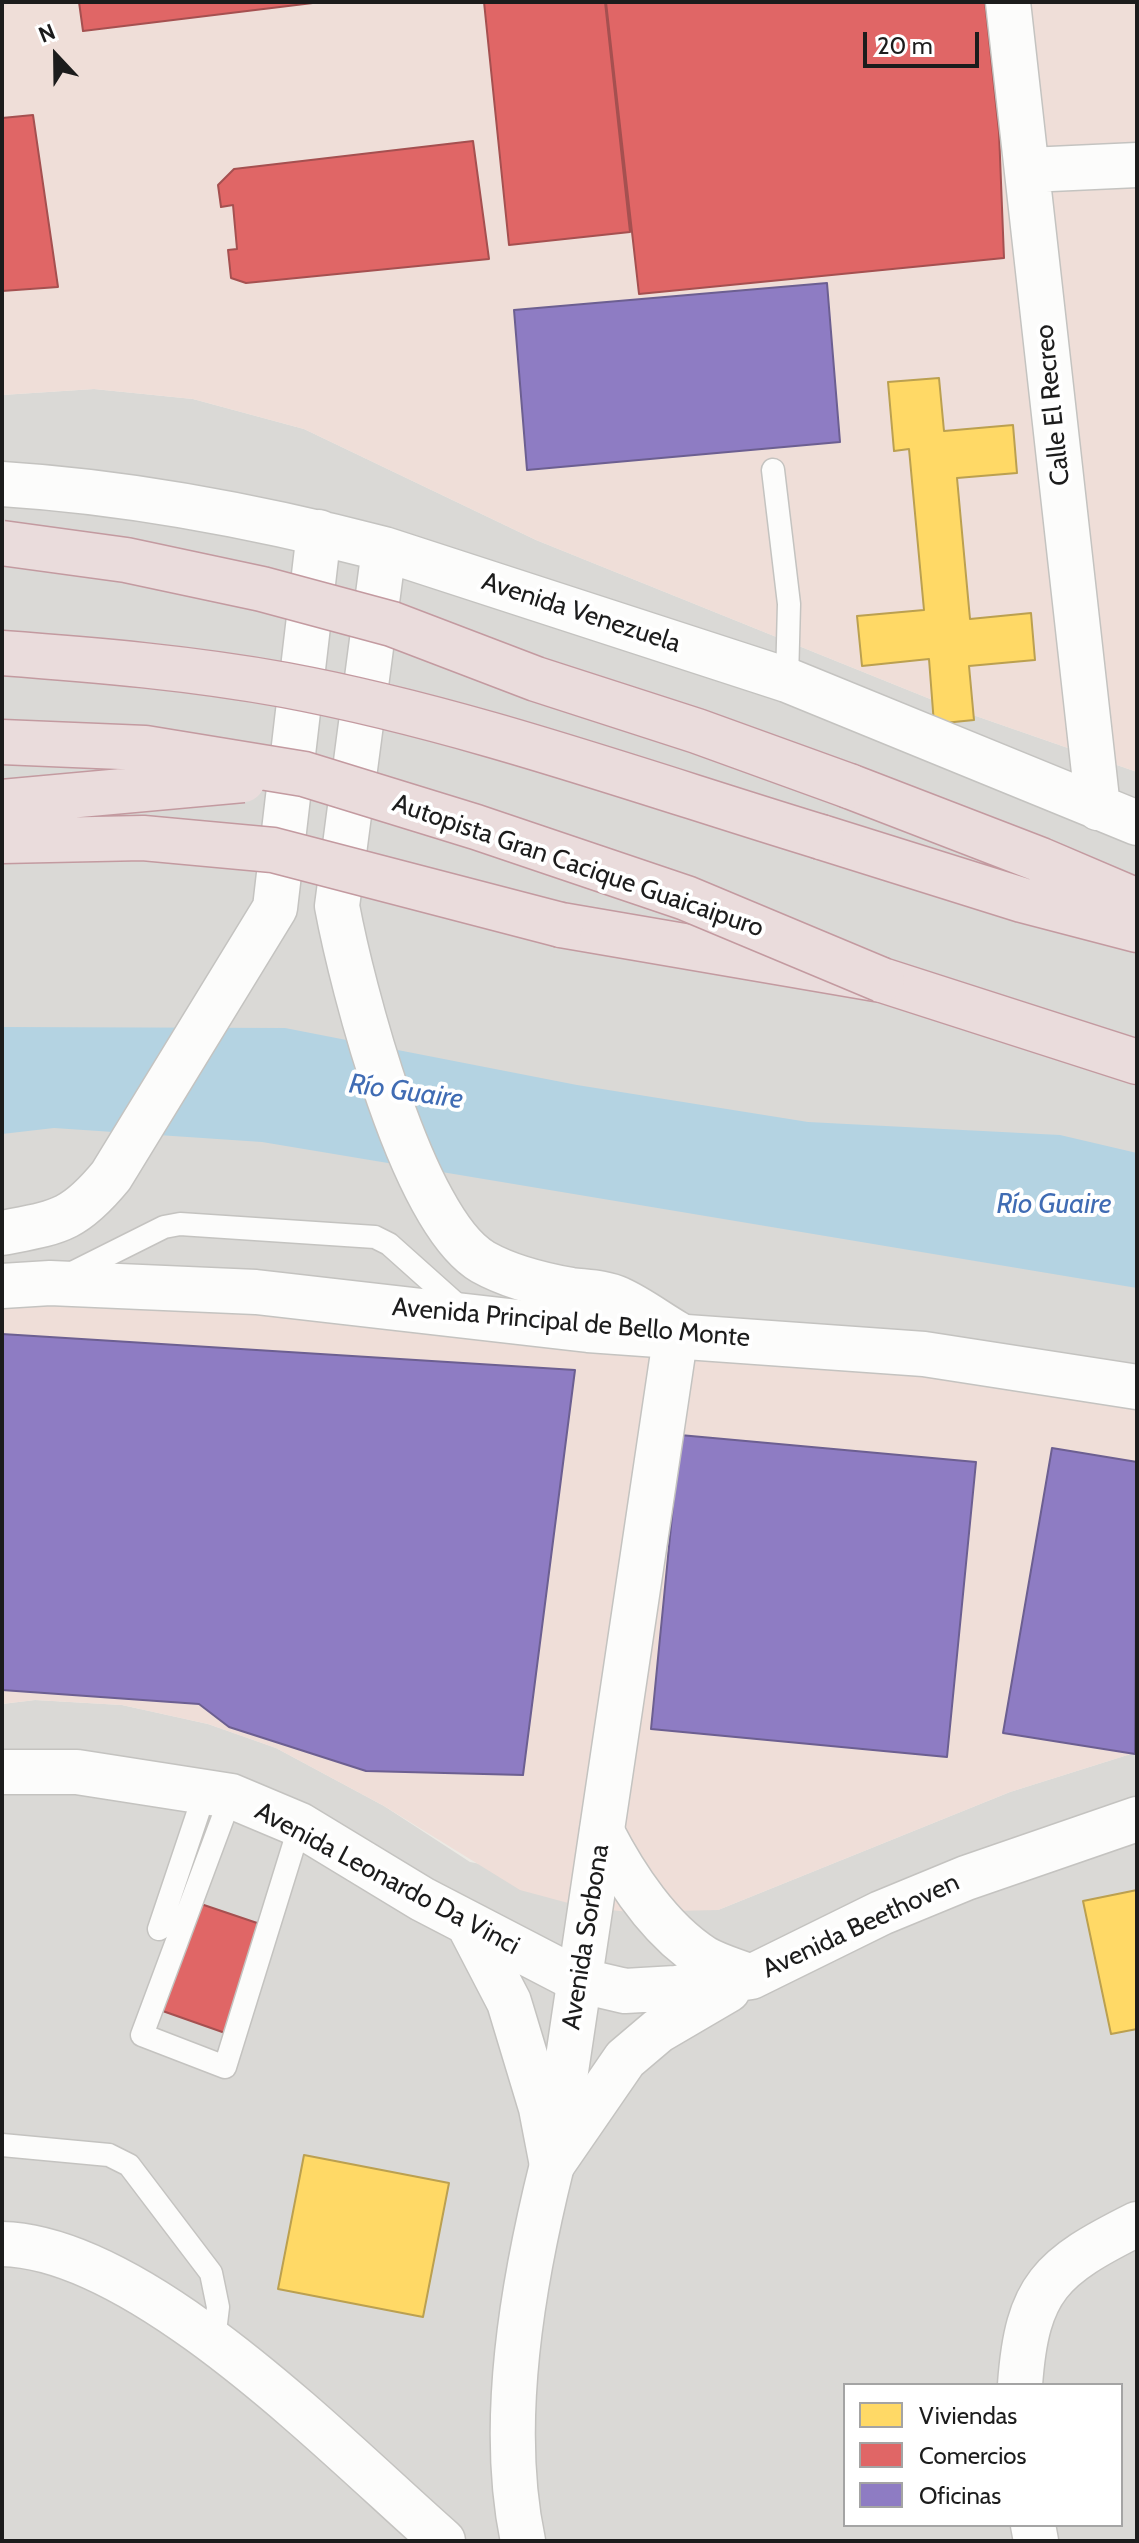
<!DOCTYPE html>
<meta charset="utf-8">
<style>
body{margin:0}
#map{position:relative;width:1139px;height:2543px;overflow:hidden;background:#eceae4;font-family:Cabin,sans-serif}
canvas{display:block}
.frame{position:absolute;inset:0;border:4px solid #1c1c1c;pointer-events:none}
.legend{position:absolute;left:843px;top:2383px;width:280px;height:144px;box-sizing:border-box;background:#fff;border:2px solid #a4a4a4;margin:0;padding:10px 14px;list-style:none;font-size:24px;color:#1c1c1c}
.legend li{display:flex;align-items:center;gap:16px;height:40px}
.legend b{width:40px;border:2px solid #a4a4a4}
.north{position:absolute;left:16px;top:16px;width:80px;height:80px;-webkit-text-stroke:6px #fff;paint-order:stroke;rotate:338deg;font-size:22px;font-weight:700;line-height:32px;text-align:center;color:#1c1c1c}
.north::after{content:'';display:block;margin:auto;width:28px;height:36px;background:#1c1c1c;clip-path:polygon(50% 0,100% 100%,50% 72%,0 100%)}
.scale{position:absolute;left:863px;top:32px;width:116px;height:36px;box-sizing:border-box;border:4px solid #1c1c1c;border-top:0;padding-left:10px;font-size:24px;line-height:28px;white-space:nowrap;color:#1c1c1c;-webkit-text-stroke:6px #fff;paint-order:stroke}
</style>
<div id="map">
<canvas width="1139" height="2543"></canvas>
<div class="frame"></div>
<ul class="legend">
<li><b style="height:22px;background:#ffd966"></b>Viviendas</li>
<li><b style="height:22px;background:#e06666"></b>Comercios</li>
<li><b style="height:22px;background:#8e7cc3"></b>Oficinas</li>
</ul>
<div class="north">N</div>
<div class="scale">20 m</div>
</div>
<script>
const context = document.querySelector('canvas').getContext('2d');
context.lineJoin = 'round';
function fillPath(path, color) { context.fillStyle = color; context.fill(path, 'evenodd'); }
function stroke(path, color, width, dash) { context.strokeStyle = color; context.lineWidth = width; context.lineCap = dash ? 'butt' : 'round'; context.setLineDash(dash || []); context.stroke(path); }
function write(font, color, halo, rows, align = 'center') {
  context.font = font + ' Cabin,sans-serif'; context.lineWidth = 8; context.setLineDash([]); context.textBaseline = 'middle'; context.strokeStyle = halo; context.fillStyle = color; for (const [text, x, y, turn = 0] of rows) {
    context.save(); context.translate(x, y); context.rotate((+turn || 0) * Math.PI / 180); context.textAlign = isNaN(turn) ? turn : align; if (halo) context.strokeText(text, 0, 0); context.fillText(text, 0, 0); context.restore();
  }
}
fillPath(new Path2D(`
 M 94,389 L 193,399 L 304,429 L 536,540 L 950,707 L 1137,772 L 1137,1396 L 2,1274 L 2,395 Z
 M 35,1700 L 122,1705 L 208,1724 L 276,1748 L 384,1806 L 470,1862 L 718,1910 L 1010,1792 L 1137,1752 L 1137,2541 L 2,2541 L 2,1704 ZM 845,2385 L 1121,2385 L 1121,2525 L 845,2525 Z`), '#dad9d6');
fillPath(new Path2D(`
 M 2,2 L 1137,2 L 1137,772 L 950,707 L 536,540 L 304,429 L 193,399 L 94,389 L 2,395 Z
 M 2,1274 L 1137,1396 L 1137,1752 L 1010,1792 L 718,1910 L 629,1912 L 583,1907 L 520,1890 L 384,1806 L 276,1748 L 208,1724 L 122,1705 L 35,1700 L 2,1704 Z`), '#efded8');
fillPath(new Path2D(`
 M 2,1027 L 285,1028 L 577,1085 L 808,1122 L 1060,1135 L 1137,1153 L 1137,1288 L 262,1142 L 54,1128 L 2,1134 Z`), '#b4d3e2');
const homes = new Path2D(`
 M 939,378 L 944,431 L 1013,425 L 1017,473 L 957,478 L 970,619 L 1031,613 L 1035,660 L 969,666 L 974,720 L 934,724 L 929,659 L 862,666 L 857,616 L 924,610 L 909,449 L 894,451 L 888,382 Z
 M 1137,1890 L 1137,2029 L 1111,2034 L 1083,1901 Z
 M 304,2155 L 449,2183 L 423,2317 L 278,2289 Z`);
fillPath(homes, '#ffd966');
stroke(homes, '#bba050', 2);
const shops = new Path2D(`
 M 79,2 L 321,2 L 83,31 Z
 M 484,2 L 605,2 L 630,232 L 509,245 Z
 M 606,2 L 985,2 L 999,132 L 1004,258 L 639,294 Z
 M 33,115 L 58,287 L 2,291 L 2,118 Z
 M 473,141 L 489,259 L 246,283 L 231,278 L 228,250 L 237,249 L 233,205 L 221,207 L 218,185 L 234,169 Z
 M 195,1902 L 266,1926 L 228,2034 L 157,2009 Z`);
fillPath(shops, '#e06666');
stroke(shops, '#a55050', 2);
const offices = new Path2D(`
 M 827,283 L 840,442 L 527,470 L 514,310 Z
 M 2,1334 L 575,1370 L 523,1775 L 366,1771 L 229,1727 L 199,1704 L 2,1690 Z
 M 680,1435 L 976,1462 L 947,1757 L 651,1729 Z
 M 1052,1448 L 1137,1462 L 1135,1754 L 1003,1733 Z`);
fillPath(offices, '#8e7cc3');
stroke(offices, '#6c5f91', 2);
const service = new Path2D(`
 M 773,470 L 789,604 L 787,680
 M 66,1276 L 164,1227 L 180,1224 L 375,1237 L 389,1244 L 464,1311
 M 231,1796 L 142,2035 L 225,2067 L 300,1825
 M 159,1929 L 205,1792
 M 2,2145 L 109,2155 L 129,2165 L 211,2273 L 218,2307 L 214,2340`);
const minor = new Path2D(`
 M 1008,2 L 1098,808
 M 1029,170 L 1137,165
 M 2,484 C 130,492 260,517 384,549 L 787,680 L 1137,823
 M 384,549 L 337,906 C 352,986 412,1221 483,1262 C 508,1276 543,1285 571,1290 C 586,1292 605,1292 619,1299 C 639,1308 657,1322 676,1333 L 552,2165 C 523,2281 498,2423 523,2541
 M 2,1233 C 58,1222 73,1222 111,1176 L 275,908 L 319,532
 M 2,2244 C 143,2247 338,2449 443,2541
 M 1020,2385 C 1027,2287 1051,2267 1137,2224
 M 1033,2525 L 1036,2541`);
const tertiary = new Path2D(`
 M 2,1286 L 50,1283 L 256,1292 L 588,1330 L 924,1354 L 1137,1387
 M 2,1772 L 77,1772 L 231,1796 L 300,1825 L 422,1899 L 578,1980 L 625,1991 L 676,1988 L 751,1977 L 881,1913 L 966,1878 L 1137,1819
 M 602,1832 C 625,1877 660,1930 704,1958 C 718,1966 736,1971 751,1977
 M 469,1925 L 509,2002 L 541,2108 L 552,2165
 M 552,2165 L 625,2059 L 658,2031 L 728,1990`);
const motorway = new Path2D(`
 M 849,786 L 1041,860 L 1137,901
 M 821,837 L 1022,900 L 1137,930
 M 561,925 L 882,980 L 1137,1062`);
stroke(service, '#c4c3c0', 25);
stroke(minor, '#c4c3c0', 47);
stroke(tertiary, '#c4c3c0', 47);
stroke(motorway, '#c39aa0', 47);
stroke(service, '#fcfcfb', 22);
stroke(minor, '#fcfcfb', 44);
stroke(tertiary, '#fcfcfb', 44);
stroke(motorway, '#eadcdc', 44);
const motorwayBridge = new Path2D(`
 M 2,543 L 126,560 L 262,589 L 392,624 L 536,679 L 697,731 L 849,786
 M 2,653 C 97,660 191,668 285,685 C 467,719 644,783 821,837
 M 2,742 L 145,748 L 304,774 L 476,827 L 686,898 L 882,980
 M 2,802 L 243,780
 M 2,841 L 143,838 L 273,850 L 561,925`);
stroke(motorwayBridge, '#c39aa0', 47, []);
stroke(motorwayBridge, '#eadcdc', 44);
write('26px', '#1c1c1c', '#fff', [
 ["Calle El Recreo",1053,405,-96],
 ["Avenida Venezuela",581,613,18],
 ["Autopista Gran Cacique Guaicaipuro",578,866,19],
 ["Avenida Principal de Bello Monte",571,1323,5],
 ["Avenida Leonardo Da Vinci",387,1879,28],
 ["Avenida Beethoven",861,1926,-25],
 ["Avenida Sorbona",586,1937,-81]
]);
write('italic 28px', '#406cb4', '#fff', [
 ["Río Guaire",406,1092,8],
 ["Río Guaire",1054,1205]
]);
</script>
